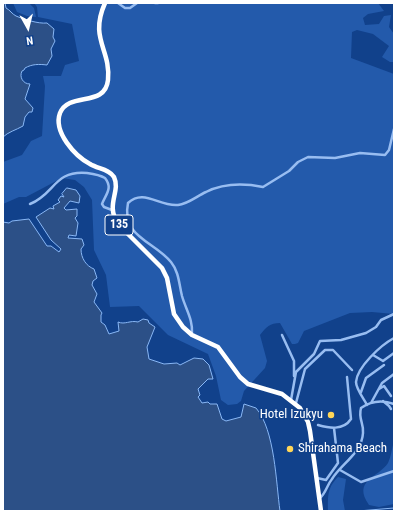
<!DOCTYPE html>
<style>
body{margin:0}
#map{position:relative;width:397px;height:514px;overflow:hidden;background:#11418b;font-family:"Roboto Condensed",sans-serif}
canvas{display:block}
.frame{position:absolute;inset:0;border:4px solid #fff;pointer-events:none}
.north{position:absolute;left:8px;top:8px;width:40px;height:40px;-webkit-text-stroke:3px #11418b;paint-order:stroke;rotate:172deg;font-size:11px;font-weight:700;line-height:16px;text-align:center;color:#fff}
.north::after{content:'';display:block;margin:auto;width:14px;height:18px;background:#fff;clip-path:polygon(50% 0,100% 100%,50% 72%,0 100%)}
</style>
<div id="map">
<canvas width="397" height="514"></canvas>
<div class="frame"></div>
<div class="north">N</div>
</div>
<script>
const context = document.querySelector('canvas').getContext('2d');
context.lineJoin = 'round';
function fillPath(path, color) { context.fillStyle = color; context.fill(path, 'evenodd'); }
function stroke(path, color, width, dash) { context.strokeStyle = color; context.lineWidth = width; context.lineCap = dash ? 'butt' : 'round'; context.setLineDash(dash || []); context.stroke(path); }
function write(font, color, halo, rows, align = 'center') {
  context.font = font + ' "Roboto Condensed",sans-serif'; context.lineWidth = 3.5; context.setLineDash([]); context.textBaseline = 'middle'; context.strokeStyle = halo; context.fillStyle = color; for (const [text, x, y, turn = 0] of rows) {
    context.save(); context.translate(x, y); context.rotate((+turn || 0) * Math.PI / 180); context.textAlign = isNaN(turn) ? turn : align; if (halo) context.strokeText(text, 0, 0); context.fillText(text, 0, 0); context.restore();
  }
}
fillPath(new Path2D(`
 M 13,3 L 29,3 L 34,8 L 36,17 L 27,16 L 17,12 Z
 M 34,3 L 378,3 L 384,11 L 368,14 L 363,18 L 365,25 L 379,24 L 384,16 L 391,15 L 389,27 L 394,34 L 394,62 L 390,62 L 382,57 L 389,46 L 373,34 L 357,30 L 352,32 L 351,58 L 394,74 L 394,314 L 372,312 L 350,313 L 304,331 L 298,343 L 295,344 L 292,344 L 280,323 C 270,323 266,327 260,335 L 267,361 L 265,368 L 244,391 L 241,401 L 237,404 L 228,405 L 221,400 L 216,376 L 208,354 L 168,335 L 139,306 L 110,307 L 106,275 L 94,250 L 92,200 L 84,187 L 75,180 L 62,178 L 26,197 L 19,197 L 3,204 L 3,162 L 22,155 L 31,141 L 42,136 L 45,86 L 43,76 L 61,76 L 65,65 L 79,61 L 72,24 L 38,17 L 37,7 Z
 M 394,441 L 394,504 L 379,507 L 369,505 C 352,480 378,478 388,463 C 391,457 392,448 394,441 Z
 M 338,477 L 346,479 L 343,500 L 345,511 L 328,511 C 328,496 327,488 338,477 Z`), '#235aab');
const water = new Path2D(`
 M 3,3 L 5,3 L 6,8 C 10,10 12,14 16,16 C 23,19 38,24 47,23 L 54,29 L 53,37 L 55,41 L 51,49 L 52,56 L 47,65 C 39,64 32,64 25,68 L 24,70 L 22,71 C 19,77 23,84 30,84 L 25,99 L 33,108 L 32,112 L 29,112 L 25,117 L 23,126 C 16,130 8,132 3,137 Z
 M 67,188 L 76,190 L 80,196 L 79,203 L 70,201 L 64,208 L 66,210 L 77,209 L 77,216 L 75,218 L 78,223 L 76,236 L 69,235 L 68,238 L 82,239 L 84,245 L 81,249 C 81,258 86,266 94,269 L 97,278 L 93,281 L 92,285 L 97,294 L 94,302 L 102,313 L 101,315 L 101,322 L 105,325 L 109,334 L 119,331 L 118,322 C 125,325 130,320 138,322 L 143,319 L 148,320 L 149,323 L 155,327 L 147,347 L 149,359 L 164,364 L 177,363 L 180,365 L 194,358 L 203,359 L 209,365 L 213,379 L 208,379 L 198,389 L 200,395 L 198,397 L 202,403 L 208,402 L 210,404 L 217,404 L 222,419 L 226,421 L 241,417 L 244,404 L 256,408 C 275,430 276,483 280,511 L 3,511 L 3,222 L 9,223 L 12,221 L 29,219 L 47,246 L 51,246 L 59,252 L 61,249 L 51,240 L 36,217 L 50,208 L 54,209 L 53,206 L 60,202 L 58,200 L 61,196 L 64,197 L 62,194 Z`);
fillPath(water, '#2c5087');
stroke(water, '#89b7f5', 1);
stroke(new Path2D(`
 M 358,511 L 394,508`), '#89b7f5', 1);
stroke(new Path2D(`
 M 118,3 L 125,8 L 130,8 L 137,3
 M 155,3 L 158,3
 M 30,204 C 55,194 54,170 87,173 C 94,174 100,175 105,178 C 113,188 106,194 102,204 L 104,207 L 112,210
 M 192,334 C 193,319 186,310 182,296 C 179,284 179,272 171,262 C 154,241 121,237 128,203 C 144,188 159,207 178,205 C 188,204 197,196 206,192 C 224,183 243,183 263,187 L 289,171 L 298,162 L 308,157 L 335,158 L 360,153 L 385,155 L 389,150 L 394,129
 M 282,335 L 294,361 L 294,376
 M 373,355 L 383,361 L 394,353
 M 379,389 L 384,386 L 391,396
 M 361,392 L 366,378 L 384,365
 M 291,400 L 296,372 L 314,354 L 320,341 L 341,340 L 366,333 L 376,327 L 381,320 L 394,314
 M 383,401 L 389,406 L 391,409
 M 296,403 L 305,369 L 325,350 L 333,350 L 352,370
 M 371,403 L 382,383 L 394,374
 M 367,405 C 364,399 356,389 356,382 C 357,367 381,345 394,338
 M 318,425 C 329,428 343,431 351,419 L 347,377
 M 340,470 L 361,482 L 394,471
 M 317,478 L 326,480 L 338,463 L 334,428
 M 320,498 C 326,493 327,485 332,479 C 341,464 362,453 363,433 C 364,423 358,419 361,408 C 371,401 383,400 394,404`), '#98bdf1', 2.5);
stroke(new Path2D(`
 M 105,3 C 89,39 111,49 108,80 C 105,108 69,91 60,113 C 53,132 75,156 90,164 C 98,169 109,169 114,177 C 121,192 105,204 118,224 L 162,268 L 167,278 L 174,314 L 183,327 L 192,335 L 218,347 L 240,377 L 248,384 L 282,394 L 300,408 L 308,422 L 310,431 L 321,511`), '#fff', 4.5);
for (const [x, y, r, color] of [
 [331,415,4,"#ffd658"],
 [290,449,4,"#ffd658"]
]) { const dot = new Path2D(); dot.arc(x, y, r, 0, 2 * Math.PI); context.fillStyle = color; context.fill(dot); stroke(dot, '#11418b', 1.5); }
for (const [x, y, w] of [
 [119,225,28]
]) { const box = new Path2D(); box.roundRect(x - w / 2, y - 10, w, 20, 3); context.fillStyle = '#11418b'; context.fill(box); stroke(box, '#fff', 1); }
write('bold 12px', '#fff', null, [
 ["135",119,225]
]);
write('13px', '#fff', '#11418b', [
 ["Hotel Izukyu",323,415],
 ["Shirahama Beach",298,449,"left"]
], 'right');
</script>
